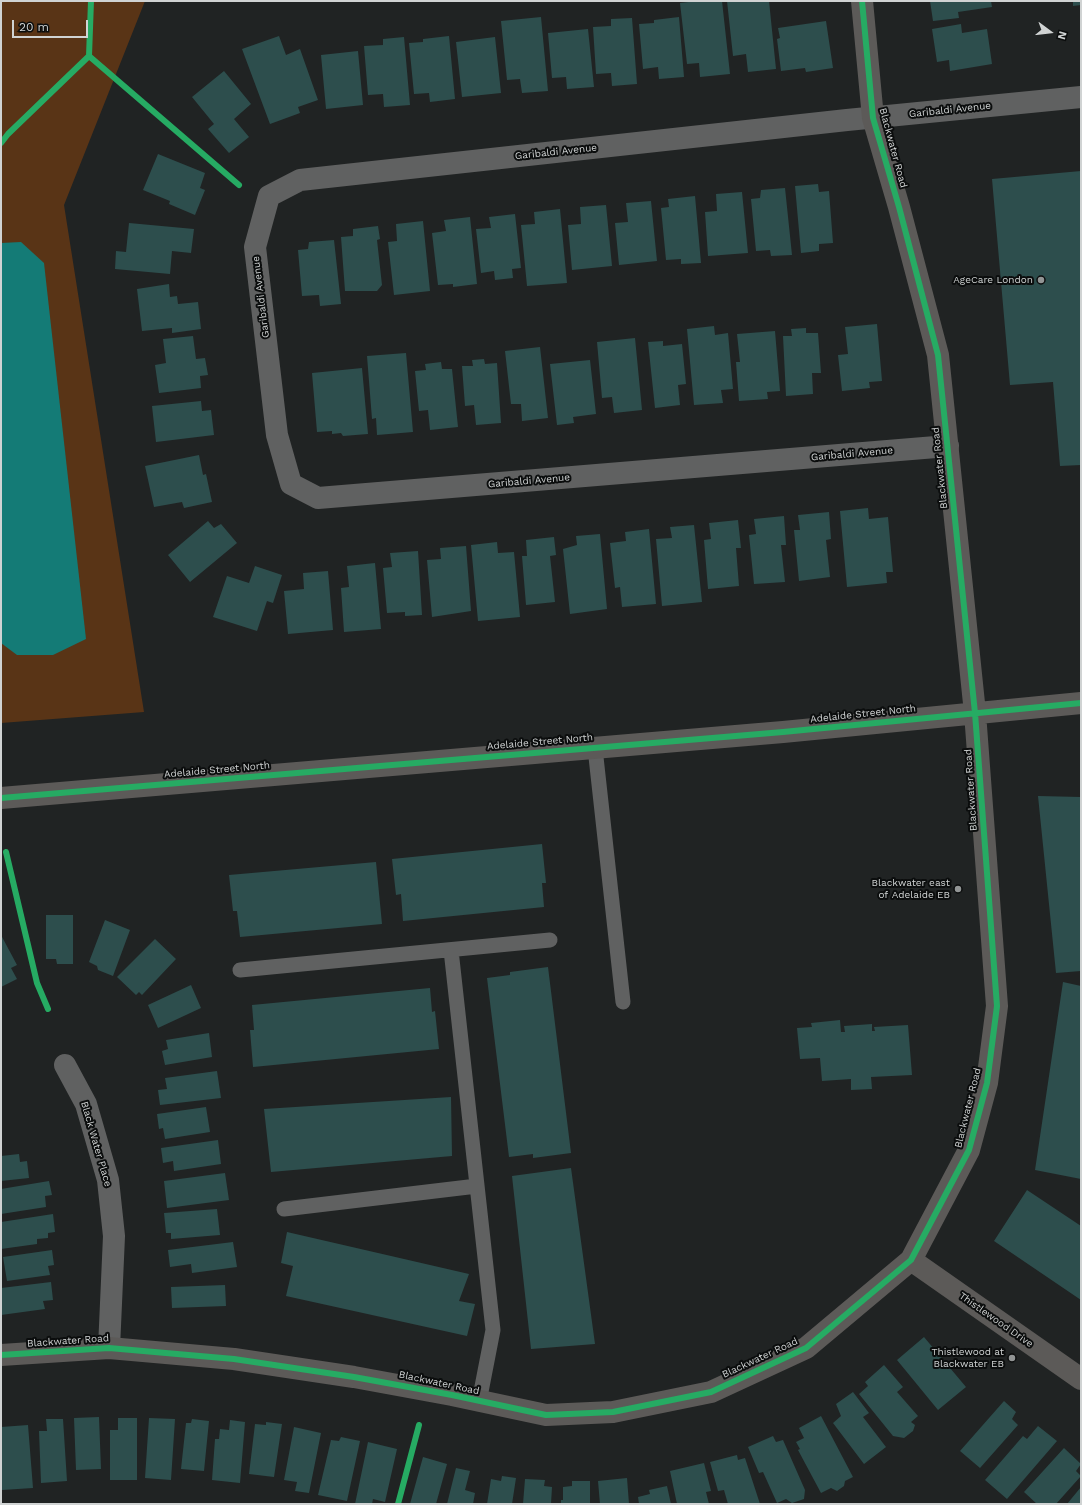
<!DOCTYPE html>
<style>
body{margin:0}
#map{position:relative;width:1082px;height:1505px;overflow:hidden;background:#202323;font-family:"Work Sans",sans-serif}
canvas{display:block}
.frame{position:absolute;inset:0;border:2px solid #d0d3d3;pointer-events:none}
.north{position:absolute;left:1030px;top:12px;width:40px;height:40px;-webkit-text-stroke:3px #0b0d0d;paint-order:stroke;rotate:105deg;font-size:11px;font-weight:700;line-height:16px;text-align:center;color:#d0d3d3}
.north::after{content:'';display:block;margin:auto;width:14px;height:18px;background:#d0d3d3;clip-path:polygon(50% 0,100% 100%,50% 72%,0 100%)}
.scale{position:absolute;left:12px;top:20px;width:76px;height:18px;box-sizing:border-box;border:2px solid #d0d3d3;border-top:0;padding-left:5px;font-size:12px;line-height:14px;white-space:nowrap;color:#d0d3d3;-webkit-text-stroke:3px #0b0d0d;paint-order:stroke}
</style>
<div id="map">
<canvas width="1082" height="1505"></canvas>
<div class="frame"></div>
<div class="north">N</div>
<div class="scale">20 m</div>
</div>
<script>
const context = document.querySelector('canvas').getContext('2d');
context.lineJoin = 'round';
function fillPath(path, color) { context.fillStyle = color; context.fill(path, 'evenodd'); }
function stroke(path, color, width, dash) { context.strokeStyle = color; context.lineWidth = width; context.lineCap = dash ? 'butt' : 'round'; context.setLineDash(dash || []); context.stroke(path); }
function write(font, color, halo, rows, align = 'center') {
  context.font = font + ' "Work Sans",sans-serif'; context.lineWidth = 4; context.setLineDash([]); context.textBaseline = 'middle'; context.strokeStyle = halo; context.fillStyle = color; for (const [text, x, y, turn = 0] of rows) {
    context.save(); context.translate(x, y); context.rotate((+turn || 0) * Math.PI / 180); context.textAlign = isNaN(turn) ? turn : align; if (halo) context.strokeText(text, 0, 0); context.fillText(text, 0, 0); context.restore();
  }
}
fillPath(new Path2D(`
 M 1,1 L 145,1 L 64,205 L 144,712 L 1,723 Z`), '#593416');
fillPath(new Path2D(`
 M 21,242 L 44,263 L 86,639 L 53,655 L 17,655 L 1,643 L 1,243 Z`), '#147b76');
fillPath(new Path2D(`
 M 697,1 L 722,1 L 730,74 L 700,77 L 699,63 L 687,64 L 680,3 Z
 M 727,1 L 769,1 L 776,69 L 748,72 L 746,54 L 733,56 Z
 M 930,1 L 991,1 L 992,7 L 958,12 L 959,18 L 933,21 Z
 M 1073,1 L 1081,1 L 1081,5 L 1073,6 Z
 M 541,17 L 548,91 L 522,93 L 520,79 L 507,80 L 501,21 Z
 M 679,17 L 684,77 L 659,79 L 658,67 L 643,69 L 639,24 L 654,23 L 654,20 Z
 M 632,18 L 637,84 L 612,86 L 611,73 L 596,74 L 593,27 L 611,26 L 611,19 Z
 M 826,21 L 833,68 L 806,72 L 805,68 L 781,71 L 777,39 L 780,38 L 778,28 Z
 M 961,24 L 962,33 L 987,29 L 992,64 L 950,71 L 949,60 L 937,62 L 932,29 Z
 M 588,29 L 594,87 L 567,89 L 566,77 L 552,78 L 548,33 Z
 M 279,36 L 286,55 L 300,49 L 318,100 L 298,107 L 300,113 L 270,124 L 242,49 Z
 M 449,36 L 455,99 L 430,102 L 429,93 L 414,94 L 409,43 L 423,42 L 423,39 Z
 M 404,37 L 410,105 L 384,107 L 383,94 L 368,95 L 364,46 L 383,45 L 383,39 Z
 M 495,37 L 501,93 L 462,97 L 456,42 Z
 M 358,51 L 363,105 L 326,109 L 321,55 Z
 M 224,71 L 251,104 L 234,119 L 249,137 L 229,153 L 208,129 L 214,124 L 192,97 Z
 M 158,154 L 205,173 L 200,188 L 205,190 L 195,215 L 169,204 L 170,201 L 143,190 Z
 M 1081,171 L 1081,465 L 1060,466 L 1053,382 L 1010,385 L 992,179 Z
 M 818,184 L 819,192 L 829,191 L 833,243 L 819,244 L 819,251 L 801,253 L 795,186 Z
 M 785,188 L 792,255 L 771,256 L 770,250 L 756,251 L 751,199 L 760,198 L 761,190 Z
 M 742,192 L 748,253 L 708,256 L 705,212 L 717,211 L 716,194 Z
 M 695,196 L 701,263 L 681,264 L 681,259 L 666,260 L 661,208 L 669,207 L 668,199 Z
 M 651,201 L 657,261 L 619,265 L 615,223 L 628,222 L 626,203 Z
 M 606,205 L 612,266 L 572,270 L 568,225 L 581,224 L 580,207 Z
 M 560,209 L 567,283 L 527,286 L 521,225 L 535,224 L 534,212 Z
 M 515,214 L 521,268 L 512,269 L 513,278 L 495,280 L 494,271 L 481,273 L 476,229 L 491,228 L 489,217 Z
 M 470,217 L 477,284 L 453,287 L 453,284 L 438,285 L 432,233 L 446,231 L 444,220 Z
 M 423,221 L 430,291 L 394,295 L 388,242 L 397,241 L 396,224 Z
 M 129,223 L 194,229 L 191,253 L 172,251 L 170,274 L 115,269 L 116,251 L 126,252 Z
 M 378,226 L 380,239 L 377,240 L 382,285 L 377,291 L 345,291 L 341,237 L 353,236 L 353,229 Z
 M 334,240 L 341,304 L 320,306 L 319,295 L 302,296 L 298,250 L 308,249 L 309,242 Z
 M 169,284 L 170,297 L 177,296 L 178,304 L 198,302 L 201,329 L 172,333 L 172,328 L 142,331 L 137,289 Z
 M 877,324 L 882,381 L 869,382 L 870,388 L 842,391 L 838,355 L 848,354 L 845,327 Z
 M 714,326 L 715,335 L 728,333 L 733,389 L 721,390 L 723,403 L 694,405 L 687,329 Z
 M 806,328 L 806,333 L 818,333 L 821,373 L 812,373 L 813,394 L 786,396 L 783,336 L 792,336 L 791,329 Z
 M 775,331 L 780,391 L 767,392 L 768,399 L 739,401 L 736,362 L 740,362 L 737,334 Z
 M 193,336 L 196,359 L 205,358 L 208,375 L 200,376 L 201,388 L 159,393 L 155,365 L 166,363 L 163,339 Z
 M 635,338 L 642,410 L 614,413 L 612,397 L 602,398 L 597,342 Z
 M 663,341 L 663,346 L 682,344 L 686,384 L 678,385 L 680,405 L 655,408 L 648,342 Z
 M 540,347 L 548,418 L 522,421 L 521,404 L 511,404 L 505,351 Z
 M 406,353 L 413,432 L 377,435 L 376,418 L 372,419 L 367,356 Z
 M 484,359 L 485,364 L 497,363 L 501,423 L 476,425 L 474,405 L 465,406 L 462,366 L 473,366 L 472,360 Z
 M 590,360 L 596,414 L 573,417 L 574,423 L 557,425 L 550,364 Z
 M 441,362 L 442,369 L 452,369 L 458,427 L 430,430 L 428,410 L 419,411 L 415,371 L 426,370 L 425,364 Z
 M 362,368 L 368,434 L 343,436 L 341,433 L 332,434 L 332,431 L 317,432 L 312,373 Z
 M 201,401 L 202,411 L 211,410 L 214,435 L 156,442 L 152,406 Z
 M 199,455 L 203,475 L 206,474 L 212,502 L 184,508 L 182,502 L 154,507 L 145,466 Z
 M 868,508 L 869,519 L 888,517 L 893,572 L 886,572 L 887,583 L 847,587 L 840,511 Z
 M 829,512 L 831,539 L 826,540 L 830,577 L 799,581 L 794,530 L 800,530 L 798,515 Z
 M 784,516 L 786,545 L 781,545 L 785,582 L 754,584 L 749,535 L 756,534 L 754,519 Z
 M 738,520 L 741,548 L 736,548 L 739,586 L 708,589 L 704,540 L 711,539 L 709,523 Z
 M 208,521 L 214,528 L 221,524 L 237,543 L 190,582 L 168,555 Z
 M 694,525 L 702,602 L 662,606 L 656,539 L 672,538 L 670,527 Z
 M 649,529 L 656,604 L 622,607 L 620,587 L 615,588 L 610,543 L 626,541 L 625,532 Z
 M 600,534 L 607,609 L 570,614 L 563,549 L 577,545 L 576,536 Z
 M 554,537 L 556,555 L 550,556 L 555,602 L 526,605 L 522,556 L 527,556 L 526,540 Z
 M 497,542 L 498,553 L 514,552 L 520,617 L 478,621 L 471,545 Z
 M 466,546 L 471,611 L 432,617 L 427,560 L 441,559 L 440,548 Z
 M 418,551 L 422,615 L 405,616 L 405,612 L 387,613 L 383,568 L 392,567 L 390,553 Z
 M 375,563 L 381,629 L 344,632 L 341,588 L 349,587 L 347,566 Z
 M 255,566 L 282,575 L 273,603 L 267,601 L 257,631 L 213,617 L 227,576 L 249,583 Z
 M 328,571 L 333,630 L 288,634 L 284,591 L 304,589 L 303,573 Z
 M 1038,796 L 1081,797 L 1081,971 L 1056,973 Z
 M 542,844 L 546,883 L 542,883 L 544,907 L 403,921 L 401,894 L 396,895 L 392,859 Z
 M 376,862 L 382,924 L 240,937 L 237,911 L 233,911 L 229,875 Z
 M 46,915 L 73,915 L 73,964 L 57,964 L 56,959 L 46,959 Z
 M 105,920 L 130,930 L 113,976 L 98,970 L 97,966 L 89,962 Z
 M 1,935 L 17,965 L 11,968 L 17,979 L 1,987 Z
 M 155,939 L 176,959 L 142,995 L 139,992 L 136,995 L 117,977 Z
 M 548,967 L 571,1153 L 533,1158 L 533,1154 L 509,1157 L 487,978 L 510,975 L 510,972 Z
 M 1063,982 L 1081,986 L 1081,1179 L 1035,1170 Z
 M 191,985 L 201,1008 L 158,1028 L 148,1005 Z
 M 430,988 L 432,1012 L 435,1011 L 439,1049 L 253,1067 L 250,1030 L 254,1030 L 252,1005 Z
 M 840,1020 L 841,1032 L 845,1032 L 844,1026 L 872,1024 L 872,1031 L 875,1031 L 874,1027 L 908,1025 L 912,1075 L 871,1077 L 872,1089 L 851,1090 L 851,1079 L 822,1081 L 820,1058 L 800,1059 L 797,1028 L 812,1027 L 811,1023 Z
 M 209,1033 L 212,1057 L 165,1065 L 162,1051 L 168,1049 L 166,1040 Z
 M 217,1071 L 221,1098 L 160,1105 L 158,1090 L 167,1089 L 165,1078 Z
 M 451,1097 L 452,1156 L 271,1172 L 264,1109 Z
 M 206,1107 L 210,1132 L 165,1139 L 163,1128 L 159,1129 L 157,1114 Z
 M 218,1140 L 221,1164 L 174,1171 L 173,1161 L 163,1163 L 161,1148 Z
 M 19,1154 L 20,1162 L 27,1161 L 29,1178 L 1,1181 L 1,1156 Z
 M 571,1168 L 595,1344 L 531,1349 L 512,1176 Z
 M 225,1173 L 229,1200 L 167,1208 L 164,1181 Z
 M 49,1181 L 52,1195 L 45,1196 L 46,1207 L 1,1214 L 1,1189 Z
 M 1027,1190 L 1081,1226 L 1081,1300 L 994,1241 Z
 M 217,1209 L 220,1235 L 171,1239 L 171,1233 L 166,1233 L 164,1213 Z
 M 53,1214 L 55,1232 L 48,1233 L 48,1238 L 37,1239 L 37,1244 L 1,1249 L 1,1222 Z
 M 287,1232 L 469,1274 L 459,1301 L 475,1304 L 467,1336 L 286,1296 L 293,1266 L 281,1263 Z
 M 233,1242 L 237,1267 L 192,1273 L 191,1264 L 170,1267 L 168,1250 Z
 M 52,1250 L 54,1265 L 48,1266 L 50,1275 L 7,1281 L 3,1257 Z
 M 51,1282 L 53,1300 L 43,1301 L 45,1309 L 1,1315 L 1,1288 Z
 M 225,1285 L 226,1306 L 172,1308 L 171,1287 Z
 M 924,1337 L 966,1387 L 938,1410 L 897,1360 Z
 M 884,1365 L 903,1387 L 897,1392 L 918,1416 L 911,1422 L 915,1425 L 913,1431 L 904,1438 L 893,1436 L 859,1394 L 868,1386 L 865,1382 Z
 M 853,1392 L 869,1413 L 863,1417 L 886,1447 L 864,1464 L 833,1423 L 841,1416 L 836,1404 Z
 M 1004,1401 L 1016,1412 L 1012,1419 L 1018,1425 L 980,1468 L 960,1451 Z
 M 821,1416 L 853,1477 L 845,1481 L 844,1486 L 837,1491 L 831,1488 L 821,1493 L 798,1450 L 800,1449 L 796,1442 L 804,1438 L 799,1428 Z
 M 99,1417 L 101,1469 L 76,1470 L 74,1418 Z
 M 118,1418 L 137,1418 L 137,1480 L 110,1480 L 110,1430 L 118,1430 Z
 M 149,1418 L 175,1419 L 171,1480 L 145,1478 Z
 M 46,1419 L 63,1419 L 67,1481 L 41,1483 L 39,1431 L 47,1431 Z
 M 192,1419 L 209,1421 L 204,1471 L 181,1469 L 186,1423 L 191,1423 Z
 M 230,1420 L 245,1422 L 240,1483 L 212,1480 L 215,1439 L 219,1439 L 220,1429 L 229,1430 Z
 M 266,1422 L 282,1424 L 274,1477 L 249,1474 L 255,1424 L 266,1425 Z
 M 28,1425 L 33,1488 L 2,1490 L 1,1427 Z
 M 1038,1426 L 1057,1441 L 1007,1499 L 985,1480 L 1023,1436 L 1027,1439 Z
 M 294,1427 L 321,1433 L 309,1493 L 295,1491 L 297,1482 L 284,1480 Z
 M 773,1436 L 776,1442 L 783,1440 L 805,1490 L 804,1499 L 792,1503 L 786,1499 L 777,1503 L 763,1472 L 759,1473 L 748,1447 Z
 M 341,1437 L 360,1441 L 347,1501 L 318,1495 L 331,1440 L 339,1441 Z
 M 368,1442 L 397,1449 L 385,1502 L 373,1499 L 372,1504 L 355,1504 Z
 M 1064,1448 L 1081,1464 L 1076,1471 L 1081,1476 L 1056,1504 L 1037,1504 L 1024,1492 Z
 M 737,1455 L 738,1460 L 745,1458 L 760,1504 L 728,1504 L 724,1490 L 718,1491 L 710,1462 Z
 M 423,1457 L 447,1464 L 436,1504 L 410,1504 Z
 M 704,1463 L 711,1491 L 706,1492 L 709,1504 L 677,1504 L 670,1471 Z
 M 456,1468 L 470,1471 L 465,1490 L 475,1493 L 473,1504 L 447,1504 Z
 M 502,1476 L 516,1478 L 512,1504 L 487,1504 L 491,1479 L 501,1481 Z
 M 627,1478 L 629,1504 L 600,1504 L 598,1481 Z
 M 525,1479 L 545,1480 L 544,1486 L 552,1487 L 551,1504 L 523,1504 Z
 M 572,1481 L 590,1481 L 590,1504 L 561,1504 L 561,1500 L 563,1500 L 563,1487 L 572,1486 Z
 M 667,1486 L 671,1504 L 639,1504 L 638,1497 L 650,1494 L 649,1490 Z
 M 1081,1487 L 1081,1504 L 1067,1504 Z`), '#2d4e4d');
stroke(new Path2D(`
 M 595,748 L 623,1002
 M 451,950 L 493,1330 L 479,1402
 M 240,970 L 550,940
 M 284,1209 L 477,1186`), '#606161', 15);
stroke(new Path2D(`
 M 948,446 L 318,498 L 291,484 L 277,435 L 255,247 L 269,196 L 300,180 L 847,120 L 1081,97
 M 65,1065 L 86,1104 L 108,1180 L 114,1236 L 109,1348`), '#606161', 22);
stroke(new Path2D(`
 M 1,798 L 783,732 L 1081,703
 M 911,1260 L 1081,1379
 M 1,1355 L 109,1348 L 234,1359 L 354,1377 L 452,1395 L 546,1415 L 613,1412 L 711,1392 L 806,1348 L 911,1260 L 969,1150 L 987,1083 L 997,1006 L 975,713 L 938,355 L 899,207 L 873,118 L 862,1`), '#5c5a58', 22);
stroke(new Path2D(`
 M 89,56 L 91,1
 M 1,143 L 8,134 L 89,56 L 239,185
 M 1,798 L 783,732 L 1081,703
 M 6,852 L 37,983 L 48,1009
 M 1,1355 L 109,1348 L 234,1359 L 354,1377 L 452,1395 L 546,1415 L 613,1412 L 711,1392 L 806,1348 L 911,1260 L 969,1150 L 987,1083 L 997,1006 L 975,713 L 938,355 L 899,207 L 873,118 L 862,1
 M 398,1504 L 419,1425`), '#26ab63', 6);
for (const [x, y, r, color] of [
 [1041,280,4,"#929595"],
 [958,889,4,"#929595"],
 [1012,1358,4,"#929595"]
]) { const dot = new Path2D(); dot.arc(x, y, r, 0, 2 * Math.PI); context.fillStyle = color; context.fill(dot); stroke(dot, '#0b0d0d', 1.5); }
write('10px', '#d0d3d3', '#0b0d0d', [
 ["Garibaldi Avenue",950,110,-6],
 ["Blackwater Road",893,148,75],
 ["Garibaldi Avenue",556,152,-6],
 ["Garibaldi Avenue",261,297,-97],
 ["Garibaldi Avenue",852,454,-5],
 ["Blackwater Road",940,468,-96],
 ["Garibaldi Avenue",529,481,-5],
 ["Adelaide Street North",863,714,-6],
 ["Adelaide Street North",540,742,-5],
 ["Adelaide Street North",217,770,-5],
 ["Blackwater Road",971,790,-94],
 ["Blackwater Road",968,1108,-76],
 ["Black Water Place",96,1144,74],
 ["Thistlewood Drive",996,1320,35],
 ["Blackwater Road",68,1341,-4],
 ["Blackwater Road",760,1358,-25],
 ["Blackwater Road",439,1383,12]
]);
write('10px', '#d0d3d3', '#0b0d0d', [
 ["AgeCare London",1033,280],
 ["Blackwater east",950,883],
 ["of Adelaide EB",950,895],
 ["Thistlewood at",1004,1352],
 ["Blackwater EB",1004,1364]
], 'right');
</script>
